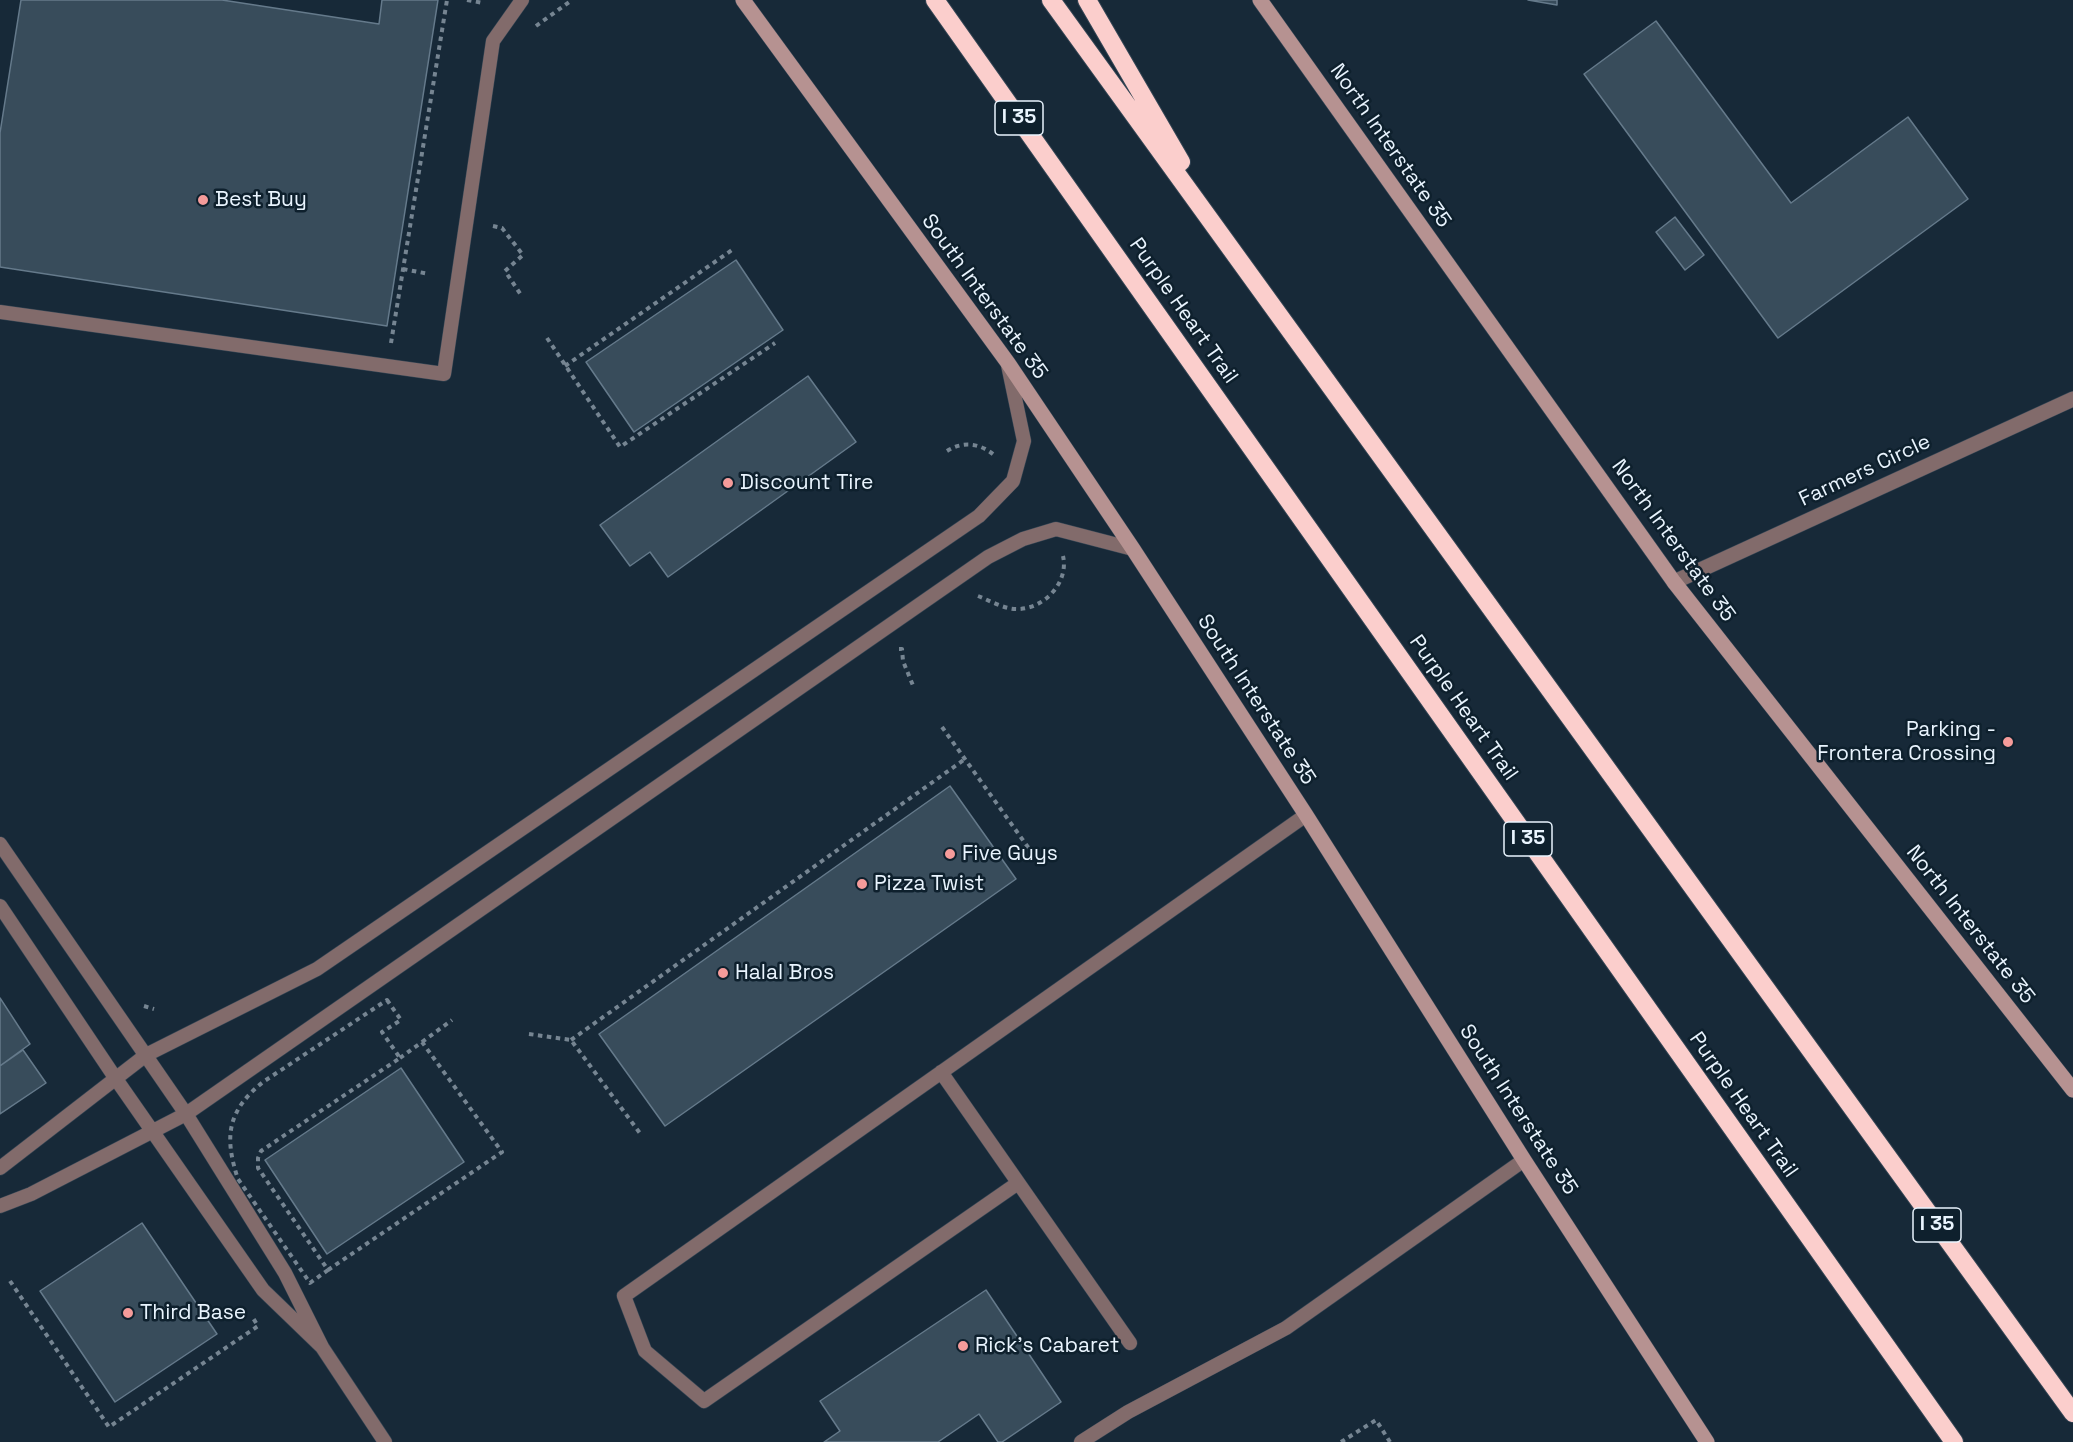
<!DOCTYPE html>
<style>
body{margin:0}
canvas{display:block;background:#172938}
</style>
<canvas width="2073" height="1442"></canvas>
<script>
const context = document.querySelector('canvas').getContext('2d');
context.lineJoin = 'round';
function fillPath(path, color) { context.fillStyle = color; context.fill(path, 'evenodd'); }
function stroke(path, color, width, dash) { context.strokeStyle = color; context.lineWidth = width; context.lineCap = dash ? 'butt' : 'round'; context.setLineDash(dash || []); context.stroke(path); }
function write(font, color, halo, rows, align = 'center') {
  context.font = font + ' "Space Grotesk",sans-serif'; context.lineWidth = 5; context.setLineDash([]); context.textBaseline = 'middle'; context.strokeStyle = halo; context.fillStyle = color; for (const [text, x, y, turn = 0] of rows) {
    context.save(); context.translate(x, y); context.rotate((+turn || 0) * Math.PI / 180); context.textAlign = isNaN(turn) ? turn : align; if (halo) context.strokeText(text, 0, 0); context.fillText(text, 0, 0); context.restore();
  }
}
const building = new Path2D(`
 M 21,0 L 222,0 L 379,24 L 382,0 L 438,0 L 387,326 L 0,267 L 0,133 Z
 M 1528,0 L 1557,0 L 1557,5 Z
 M 1656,21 L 1791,203 L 1908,117 L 1968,199 L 1778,338 L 1584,74 Z
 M 1675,217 L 1704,255 L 1685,270 L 1656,232 Z
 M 736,260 L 783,330 L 634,432 L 586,362 Z
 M 808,376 L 856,442 L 668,577 L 650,552 L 630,566 L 600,525 Z
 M 950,786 L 1016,879 L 665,1126 L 599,1034 Z
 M 0,998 L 30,1044 L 0,1066 Z
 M 23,1050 L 46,1083 L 0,1114 L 0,1066 Z
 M 401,1068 L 464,1162 L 327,1254 L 265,1160 Z
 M 142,1223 L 217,1334 L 115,1402 L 40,1291 Z
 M 986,1290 L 1061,1402 L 1002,1442 L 998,1442 L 979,1414 L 938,1442 L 824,1442 L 840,1431 L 820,1401 Z`);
fillPath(building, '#384c5b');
stroke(building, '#657a8b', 1.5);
const lane = new Path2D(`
 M 0,312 L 444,374 L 493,41 L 522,0
 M 0,844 L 186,1114 L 285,1273 L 322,1347 L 263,1290 L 116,1079 L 0,906
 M 941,1072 L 1130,1343
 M 0,1168 L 146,1055 L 317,969 L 979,516 L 1013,481 L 1024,441 L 1008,365
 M 1018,1183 L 704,1401 L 645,1351 L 624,1296 L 1306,815
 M 0,1206 L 31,1194 L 186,1114 L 988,557 L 1023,539 L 1056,529 L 1133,549
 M 322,1347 L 385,1442
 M 1081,1442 L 1128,1412 L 1286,1328 L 1524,1160`);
const street = new Path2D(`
 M 1674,582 L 2073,399`);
const secondary = new Path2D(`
 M 743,0 L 1008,363 L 1133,549 L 1306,815 L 1524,1160 L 1707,1442
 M 1260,0 L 1674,582 L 2073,1090`);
const highway = new Path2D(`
 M 935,0 L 1954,1442
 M 1051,0 L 2073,1413
 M 1087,0 L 1181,162`);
stroke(lane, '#344554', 15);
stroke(street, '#344554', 16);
stroke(secondary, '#344554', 16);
stroke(highway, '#344554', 20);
stroke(new Path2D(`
 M 467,0 L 483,3
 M 536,26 L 572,0
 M 493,226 L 502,228 L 523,255 L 505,271 L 521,295
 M 403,269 L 429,274
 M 547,338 L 620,447 L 775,343
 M 391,343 L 447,0
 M 565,366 L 732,250
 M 947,451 C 963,441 980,443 994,455
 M 978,596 C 991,601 1005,610 1019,609 C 1045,608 1069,582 1063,556
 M 899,649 L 902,649 L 903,661 L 914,688
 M 942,727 L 1035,857
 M 387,1000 L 401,1020 L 382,1032 L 400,1058 L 261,1151 L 258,1158 L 258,1168 L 328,1270 L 310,1283 L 238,1179 C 224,1137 227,1111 263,1082 Z
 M 144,1006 L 154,1009
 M 529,1034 L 571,1040 L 642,1136
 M 571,1040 L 965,759
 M 422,1042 L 452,1020
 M 328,1270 L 502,1152 L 422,1042 L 400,1058
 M 10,1281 L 109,1427 L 258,1326 L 253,1318
 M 1341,1442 L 1376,1420 L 1390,1442`), '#768592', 4, [4.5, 4.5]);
stroke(lane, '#826b6b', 14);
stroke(street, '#826b6b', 15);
stroke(secondary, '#b69291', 15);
stroke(highway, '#fbcecc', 18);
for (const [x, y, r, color] of [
 [203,200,6,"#f59b9a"],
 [728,483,6,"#f59b9a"],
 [2008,742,6,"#f59b9a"],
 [950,854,6,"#f59b9a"],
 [862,884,6,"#f59b9a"],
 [723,973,6,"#f59b9a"],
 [128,1313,6,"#f59b9a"],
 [963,1346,6,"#f59b9a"]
]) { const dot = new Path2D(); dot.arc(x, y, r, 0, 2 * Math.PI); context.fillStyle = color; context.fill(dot); stroke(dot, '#0e202d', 2); }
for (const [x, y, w] of [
 [1019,118,48],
 [1528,839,48],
 [1937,1225,48]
]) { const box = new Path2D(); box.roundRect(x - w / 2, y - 17, w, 34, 4.5); context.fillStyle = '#0e202d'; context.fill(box); stroke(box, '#e9f4fe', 1.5); }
write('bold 20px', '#e9f4fe', null, [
 ["I 35",1019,118],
 ["I 35",1528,839],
 ["I 35",1937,1225]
]);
write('21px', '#e9f4fe', '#0e202d', [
 ["North Interstate 35",1390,146,55],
 ["South Interstate 35",984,297,54],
 ["Purple Heart Trail",1183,311,55],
 ["Farmers Circle",1865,471,-25],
 ["North Interstate 35",1673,541,54],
 ["South Interstate 35",1256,700,57],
 ["Purple Heart Trail",1463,708,55],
 ["North Interstate 35",1970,925,52],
 ["Purple Heart Trail",1743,1105,55],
 ["South Interstate 35",1518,1110,57]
]);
write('21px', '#e9f4fe', '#0e202d', [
 ["Best Buy",215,200],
 ["Discount Tire",740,483],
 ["Parking -",1996,730,"right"],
 ["Frontera Crossing",1996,754,"right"],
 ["Five Guys",962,854],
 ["Pizza Twist",874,884],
 ["Halal Bros",735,973],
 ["Third Base",140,1313],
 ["Rick's Cabaret",975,1346]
], 'left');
</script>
